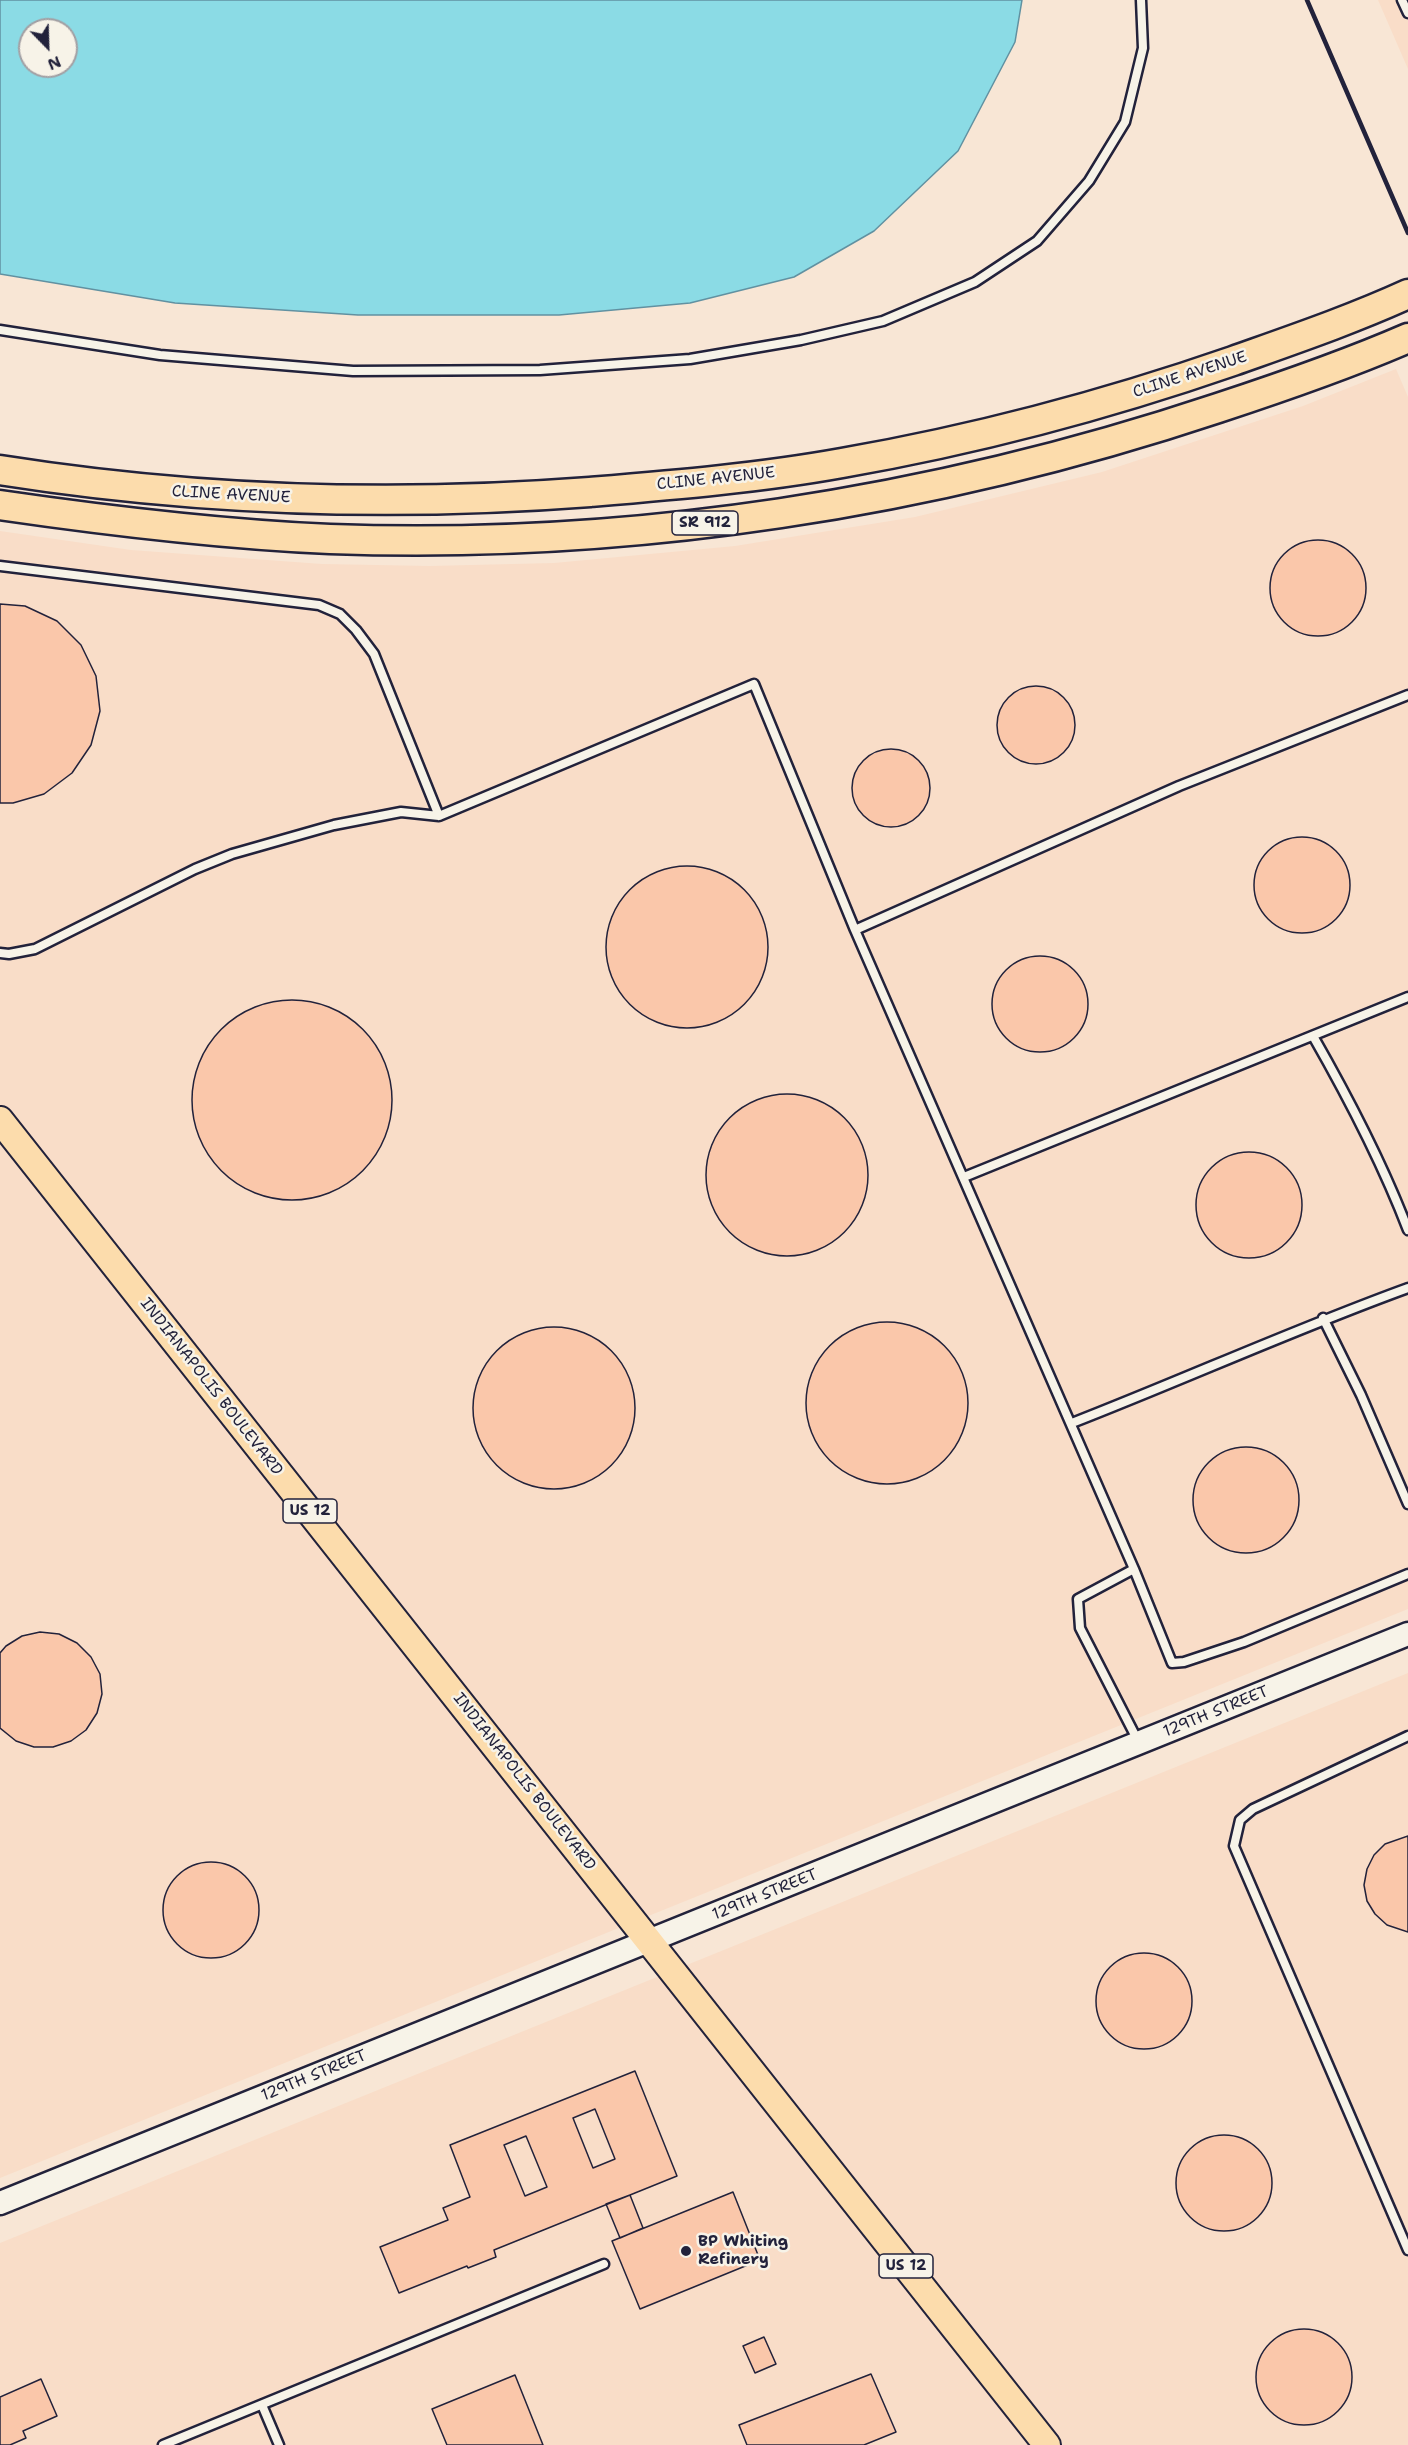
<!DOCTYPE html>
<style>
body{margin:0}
#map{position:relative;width:1408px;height:2445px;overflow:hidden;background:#f8e6d5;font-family:"Shantell Sans",sans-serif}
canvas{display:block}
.north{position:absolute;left:18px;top:18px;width:60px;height:60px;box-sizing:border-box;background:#f7f3e8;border:2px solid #a29fa3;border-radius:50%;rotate:157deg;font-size:16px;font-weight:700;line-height:24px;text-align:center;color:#22223b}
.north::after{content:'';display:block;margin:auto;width:21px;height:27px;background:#22223b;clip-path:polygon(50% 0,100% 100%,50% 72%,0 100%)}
</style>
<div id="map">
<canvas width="1408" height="2445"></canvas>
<div class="north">N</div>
</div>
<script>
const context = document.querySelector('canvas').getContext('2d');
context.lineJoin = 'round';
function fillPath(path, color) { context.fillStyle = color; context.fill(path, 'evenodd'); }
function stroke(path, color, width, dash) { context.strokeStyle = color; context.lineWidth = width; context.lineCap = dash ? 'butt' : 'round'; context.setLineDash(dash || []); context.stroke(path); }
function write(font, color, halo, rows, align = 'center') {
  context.font = font + ' "Shantell Sans",sans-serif'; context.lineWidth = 5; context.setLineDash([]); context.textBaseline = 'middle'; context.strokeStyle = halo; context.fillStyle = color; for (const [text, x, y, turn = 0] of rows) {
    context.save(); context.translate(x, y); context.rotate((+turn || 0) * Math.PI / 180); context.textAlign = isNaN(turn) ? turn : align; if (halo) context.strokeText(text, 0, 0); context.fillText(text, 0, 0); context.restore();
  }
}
fillPath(new Path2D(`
 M 1378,0 L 1408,0 L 1408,69 Z
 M 1396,369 L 1408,397 L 1408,1609 L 0,2178 L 0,531 L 131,550 L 322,564 L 430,566 L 554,563 L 735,546 L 915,517 L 1102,472 L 1303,406 Z
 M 1408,1673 L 1408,2445 L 0,2445 L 0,2243 Z`), '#f9ddc8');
const water = new Path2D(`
 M 0,0 L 1022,0 L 1015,42 L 958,151 L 874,231 L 794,277 L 690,303 L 559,315 L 358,315 L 175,303 L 0,274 ZM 30,30 L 66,30 L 66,66 L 30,66 Z`);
fillPath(water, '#8bdbe5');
stroke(water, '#6191a1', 1.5);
const building = new Path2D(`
 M1270 588a48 48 0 1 1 96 0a48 48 0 1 1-96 0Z
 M 0,604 L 25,606 L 57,621 L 81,645 L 96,676 L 100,711 L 91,745 L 72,773 L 44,794 L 13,803 L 0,803 Z
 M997 725a39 39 0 1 1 78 0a39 39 0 1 1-78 0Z
 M852 788a39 39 0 1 1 78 0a39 39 0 1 1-78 0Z
 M1254 885a48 48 0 1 1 96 0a48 48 0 1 1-96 0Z
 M606 947a81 81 0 1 1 162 0a81 81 0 1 1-162 0Z
 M992 1004a48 48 0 1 1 96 0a48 48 0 1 1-96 0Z
 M192 1100a100 100 0 1 1 200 0a100 100 0 1 1-200 0Z
 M706 1175a81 81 0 1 1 162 0a81 81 0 1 1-162 0Z
 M1196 1205a53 53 0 1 1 106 0a53 53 0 1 1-106 0Z
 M806 1403a81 81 0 1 1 162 0a81 81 0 1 1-162 0Z
 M473 1408a81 81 0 1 1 162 0a81 81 0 1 1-162 0Z
 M1193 1500a53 53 0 1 1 106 0a53 53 0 1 1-106 0Z
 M 40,1632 L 59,1634 L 77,1643 L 91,1657 L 100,1674 L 102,1694 L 97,1713 L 86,1730 L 71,1741 L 53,1747 L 34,1747 L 16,1741 L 0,1728 L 0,1653 L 6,1646 L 22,1636 Z
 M 1408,1836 L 1408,1932 L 1387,1925 L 1375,1914 L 1367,1901 L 1364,1885 L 1367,1869 L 1374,1855 L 1385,1844 Z
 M163 1910a48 48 0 1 1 96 0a48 48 0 1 1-96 0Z
 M1096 2001a48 48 0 1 1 96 0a48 48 0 1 1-96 0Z
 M 635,2071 L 677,2176 L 494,2250 L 496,2257 L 468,2268 L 467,2266 L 399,2293 L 380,2247 L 448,2220 L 443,2208 L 470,2197 L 450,2145 ZM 595,2109 L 615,2159 L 593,2168 L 573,2118 ZM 526,2136 L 547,2187 L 525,2196 L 504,2145 Z
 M1176 2183a48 48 0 1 1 96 0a48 48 0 1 1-96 0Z
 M 733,2192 L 760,2260 L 640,2309 L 612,2241 Z
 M 630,2195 L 643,2228 L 620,2238 L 606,2204 Z
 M1256 2377a48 48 0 1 1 96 0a48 48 0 1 1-96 0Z
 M 764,2337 L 776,2364 L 755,2373 L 743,2346 Z
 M 871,2374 L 896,2432 L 864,2445 L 747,2445 L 739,2425 Z
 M 515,2375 L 543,2445 L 447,2445 L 432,2409 Z
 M 41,2379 L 57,2416 L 23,2431 L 26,2438 L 10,2445 L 0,2445 L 0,2397 Z`);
fillPath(building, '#fac7aa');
stroke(building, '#22223b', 1.5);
const service = new Path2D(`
 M 1402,0 L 1408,13
 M 0,330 L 160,355 L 353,371 L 540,370 L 690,359 L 801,340 L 883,321 L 975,282 L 1037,241 L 1089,181 L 1125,122 L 1143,48 L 1141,0
 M 0,566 L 319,605 L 340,614 L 356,630 L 374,654 L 439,816 L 754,684 L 855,930
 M 0,953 L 9,954 L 35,949 L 195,869 L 232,854 L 334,825 L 401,812 L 439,816
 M 1313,1036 C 1349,1099 1382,1162 1408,1230
 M 964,1177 L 1408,997
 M 1323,1318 L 1361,1395 L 1408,1504
 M 1072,1423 C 1185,1379 1295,1329 1408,1288
 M 1134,1569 L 1172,1663 L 1184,1662 L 1244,1642 L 1408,1574
 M 1408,1736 L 1253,1809 L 1240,1820 L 1234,1846 L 1408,2250
 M 1138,1741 L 1080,1628 L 1078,1599 L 1134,1569 L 855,930 L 1179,786 L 1408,695
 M 262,2405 L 279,2445
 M 163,2445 L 604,2264`);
const secondary = new Path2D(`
 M 0,2203 L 1408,1634`);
const primary = new Path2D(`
 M 0,1120 L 1047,2445`);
const motorway = new Path2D(`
 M 0,470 C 196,501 393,507 590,492 C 674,485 759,478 842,463 C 974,440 1106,405 1233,361 C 1292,340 1351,320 1408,294
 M 0,505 C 110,521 219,534 330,539 C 631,550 933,503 1218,408 C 1282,387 1346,365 1408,338`);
stroke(service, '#22223b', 13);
stroke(secondary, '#22223b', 27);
stroke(primary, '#22223b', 30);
stroke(motorway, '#22223b', 33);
stroke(service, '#f7f3e8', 8);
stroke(secondary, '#f7f3e8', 22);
stroke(primary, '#fcdcac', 26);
stroke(motorway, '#fcdcac', 28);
stroke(new Path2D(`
 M 1307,0 L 1408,233`), '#22223b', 4.5);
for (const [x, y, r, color] of [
 [686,2251,6,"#22223b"]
]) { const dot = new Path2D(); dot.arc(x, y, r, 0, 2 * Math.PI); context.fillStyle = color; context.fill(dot); stroke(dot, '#f7f3e8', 2); }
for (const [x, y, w] of [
 [705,523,66],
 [310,1511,54],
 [906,2266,54]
]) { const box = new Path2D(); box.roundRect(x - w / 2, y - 12, w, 24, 4.5); context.fillStyle = '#f7f3e8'; context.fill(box); stroke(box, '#22223b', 1.5); }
write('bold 15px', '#22223b', null, [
 ["SR 912",705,523],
 ["US 12",310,1511],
 ["US 12",906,2266]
]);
write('16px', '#22223b', '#f7f3e8', [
 ["CLINE AVENUE",1190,375,-18],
 ["CLINE AVENUE",716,479,-6],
 ["CLINE AVENUE",231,495,3],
 ["INDIANAPOLIS BOULEVARD",211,1387,52],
 ["129TH STREET",1216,1712,-22],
 ["INDIANAPOLIS BOULEVARD",524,1782,52],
 ["129TH STREET",765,1895,-22],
 ["129TH STREET",314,2076,-22]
]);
write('bold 16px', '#22223b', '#f7f3e8', [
 ["BP Whiting",698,2242],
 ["Refinery",698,2260]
], 'left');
</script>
